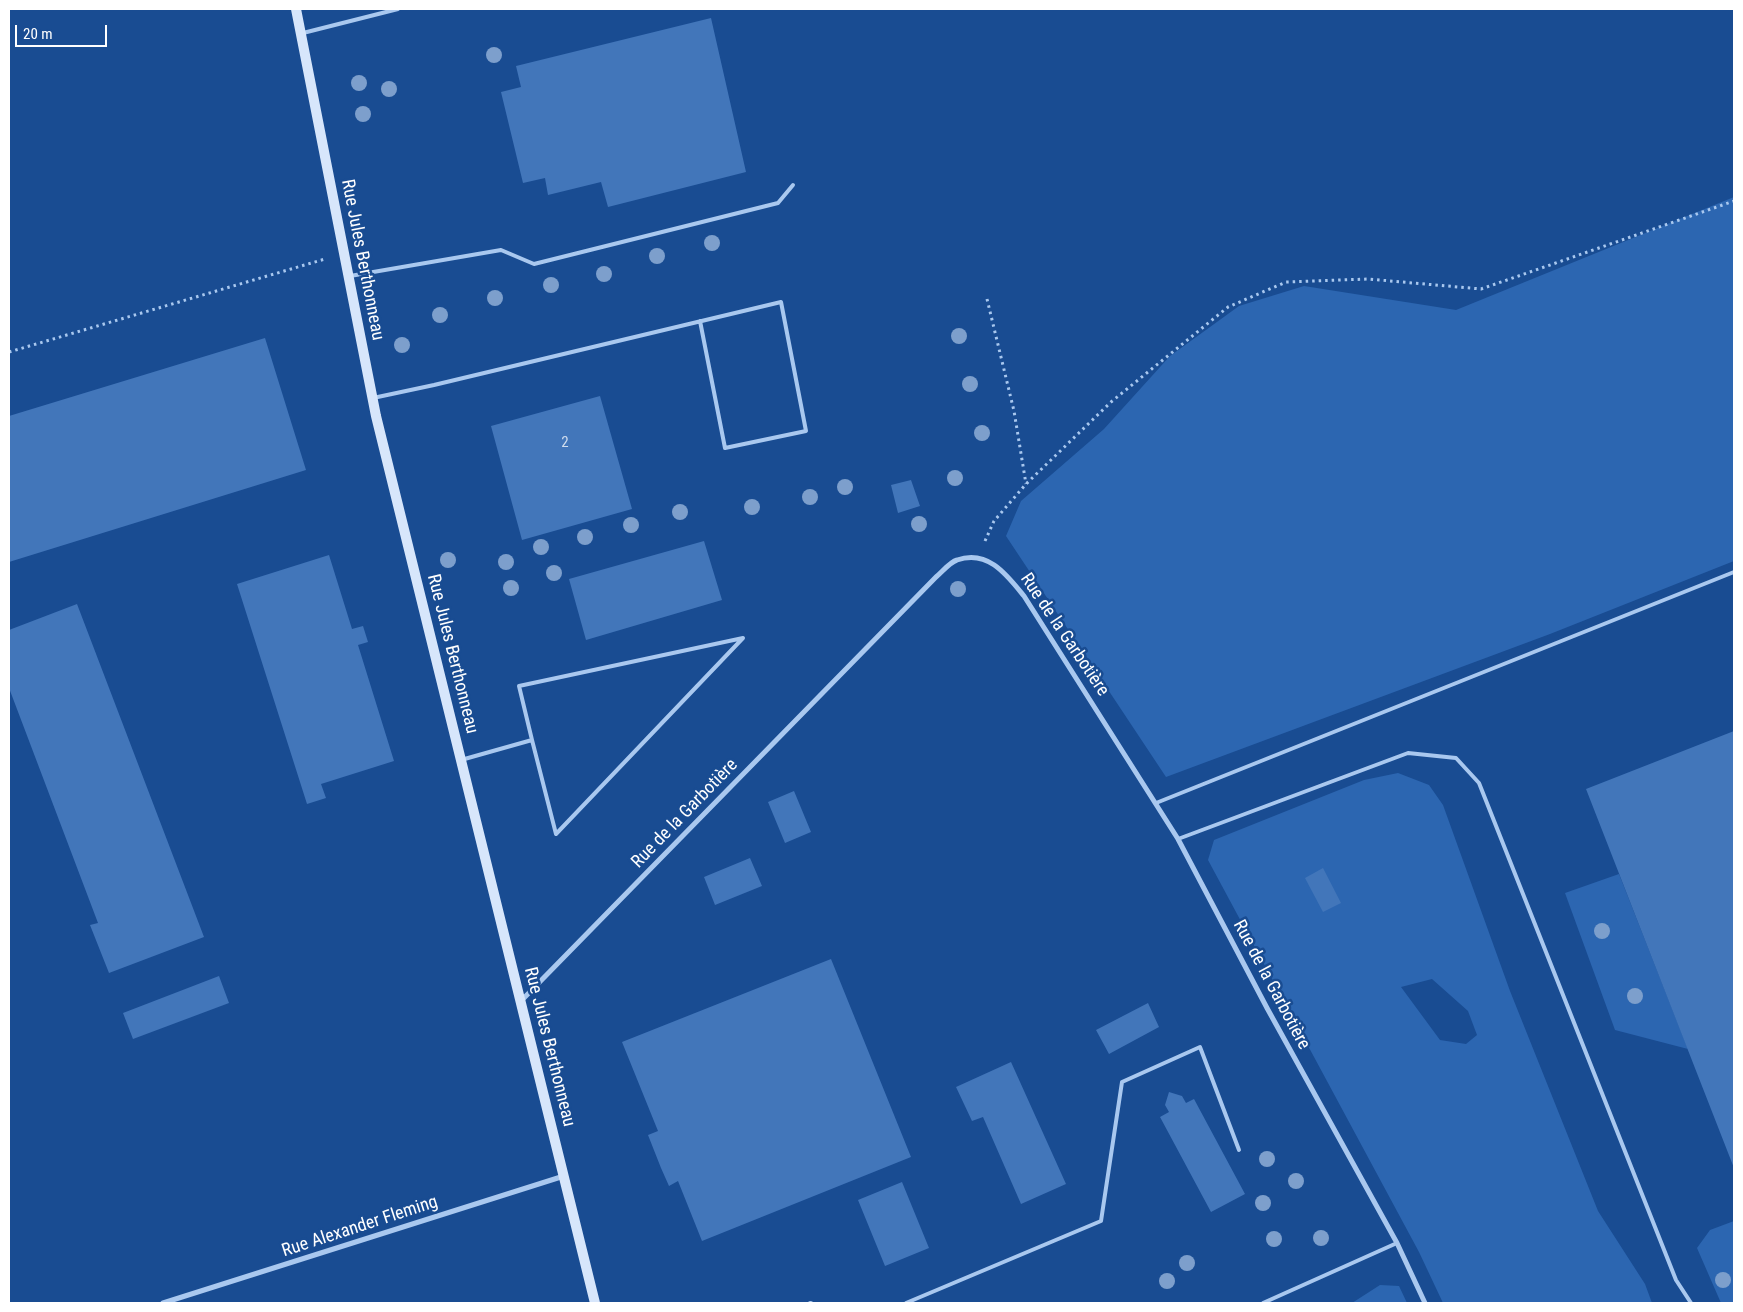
<!DOCTYPE html>
<meta charset="utf-8">
<style>
body{margin:0}
#map{position:relative;width:1743px;height:1312px;overflow:hidden;background:#194c92;font-family:"Roboto Condensed",sans-serif}
canvas{display:block}
.frame{position:absolute;inset:0;border:10px solid #fff;pointer-events:none}
.scale{position:absolute;left:15px;top:25px;width:92px;height:22px;box-sizing:border-box;border:2px solid #fff;border-top:0;padding-left:6px;font-size:15px;line-height:18px;white-space:nowrap;color:#fff;-webkit-text-stroke:4px #194c92;paint-order:stroke}
</style>
<div id="map">
<canvas width="1743" height="1312"></canvas>
<div class="frame"></div>
<div class="scale">20 m</div>
</div>
<script>
const context = document.querySelector('canvas').getContext('2d');
context.lineJoin = 'round';
function fillPath(path, color) { context.fillStyle = color; context.fill(path, 'evenodd'); }
function stroke(path, color, width, dash) { context.strokeStyle = color; context.lineWidth = width; context.lineCap = dash ? 'butt' : 'round'; context.setLineDash(dash || []); context.stroke(path); }
function write(font, color, halo, rows, align = 'center') {
  context.font = font + ' "Roboto Condensed",sans-serif'; context.lineWidth = 5; context.setLineDash([]); context.textBaseline = 'middle'; context.strokeStyle = halo; context.fillStyle = color; for (const [text, x, y, turn = 0] of rows) {
    context.save(); context.translate(x, y); context.rotate((+turn || 0) * Math.PI / 180); context.textAlign = isNaN(turn) ? turn : align; if (halo) context.strokeText(text, 0, 0); context.fillText(text, 0, 0); context.restore();
  }
}
fillPath(new Path2D(`
 M 1734,197 L 1734,561 L 1550,634 L 1166,777 L 1006,536 L 1021,501 L 1104,429 L 1170,356 L 1239,306 L 1304,286 L 1456,310 Z
 M 1398,773 L 1429,785 L 1443,805 L 1510,991 L 1598,1211 L 1645,1284 L 1652,1303 L 1443,1303 L 1419,1252 L 1208,860 L 1214,840 L 1364,780 ZM 1432,979 L 1468,1011 L 1477,1035 L 1466,1044 L 1440,1040 L 1401,987 Z
 M 1619,874 L 1688,1049 L 1615,1030 L 1565,893 Z
 M 1734,1221 L 1734,1303 L 1721,1303 L 1697,1248 L 1710,1230 Z
 M 1380,1285 L 1399,1286 L 1407,1303 L 1352,1303 Z`), '#2c66b1');
fillPath(new Path2D(`
 M 711,18 L 746,172 L 608,207 L 601,182 L 548,195 L 545,178 L 523,183 L 501,92 L 521,87 L 516,66 Z
 M 265,338 L 306,470 L 9,562 L 9,416 Z
 M 600,396 L 632,509 L 522,540 L 491,426 Z
 M 911,480 L 920,506 L 898,513 L 891,485 Z
 M 704,541 L 722,600 L 586,640 L 569,579 Z
 M 329,555 L 352,629 L 363,626 L 368,642 L 358,645 L 394,761 L 321,784 L 326,798 L 307,804 L 237,584 Z
 M 77,604 L 204,937 L 109,973 L 90,925 L 98,923 L 9,688 L 9,630 Z
 M 1734,731 L 1734,1168 L 1586,789 Z
 M 794,791 L 811,832 L 785,843 L 768,802 Z
 M 750,858 L 762,886 L 715,905 L 704,877 Z
 M 1323,868 L 1341,903 L 1323,912 L 1305,878 Z
 M 831,959 L 911,1157 L 702,1241 L 678,1181 L 669,1186 L 661,1168 L 648,1135 L 658,1131 L 622,1042 Z
 M 219,976 L 229,1003 L 133,1039 L 123,1013 Z
 M 1148,1003 L 1159,1027 L 1109,1054 L 1096,1030 Z
 M 1011,1062 L 1066,1184 L 1021,1204 L 983,1117 L 972,1121 L 956,1087 Z
 M 1169,1092 L 1182,1096 L 1186,1103 L 1194,1099 L 1245,1194 L 1211,1212 L 1160,1117 L 1169,1112 L 1165,1105 Z
 M 902,1182 L 929,1248 L 885,1266 L 858,1200 Z`), '#4276ba');
stroke(new Path2D(`
 M 987,299 L 1014,411 L 1026,484
 M 9,352 L 325,259
 M 985,541 L 994,521 L 1026,484 L 1111,402 L 1228,307 L 1286,282 L 1368,279 L 1481,289 L 1734,201`), '#a9c8ef', 3, [2.5, 4]);
stroke(new Path2D(`
 M 303,33 L 398,9
 M 350,276 L 501,250 L 534,264 L 778,203 L 793,185
 M 373,398 L 434,385 L 781,302 L 806,431 L 725,448 L 700,321
 M 461,760 L 532,740 L 519,686 L 743,638 L 556,834 L 532,740
 M 1156,803 L 1734,572
 M 1178,839 L 1408,753 L 1456,758 L 1479,783 L 1676,1280 L 1691,1303
 M 810,1303 L 811,1303
 M 906,1303 L 1101,1221 L 1122,1082 L 1200,1047 L 1239,1150
 M 1263,1303 L 1397,1243`), '#a9c8ef', 4);
stroke(new Path2D(`
 M 521,1001 L 936,577 C 942,572 950,562 957,560 C 988,549 1007,575 1024,596 L 1178,839 L 1267,1008 L 1397,1243 L 1425,1303
 M 163,1303 L 564,1176`), '#a9c8ef', 5);
stroke(new Path2D(`
 M 296,9 L 376,416 L 595,1303`), '#d7e6fb', 10);
context.fillStyle = '#7d9fcc';
for (const [x, y] of [
 [494,55],
 [359,83],
 [389,89],
 [363,114],
 [712,243],
 [657,256],
 [604,274],
 [551,285],
 [495,298],
 [440,315],
 [959,336],
 [402,345],
 [970,384],
 [982,433],
 [955,478],
 [845,487],
 [810,497],
 [752,507],
 [680,512],
 [919,524],
 [631,525],
 [585,537],
 [541,547],
 [448,560],
 [506,562],
 [554,573],
 [511,588],
 [958,589],
 [1602,931],
 [1635,996],
 [1267,1159],
 [1296,1181],
 [1263,1203],
 [1321,1238],
 [1274,1239],
 [1187,1263],
 [1723,1280],
 [1167,1281]
]) { context.beginPath(); context.arc(x, y, 8, 0, 2 * Math.PI); context.fill(); }
write('15px', '#d0ddee', null, [
 ["2",565,443]
]);
write('18px', '#fff', '#194c92', [
 ["Rue Jules Berthonneau",362,260,79],
 ["Rue de la Garbotière",1064,635,56],
 ["Rue Jules Berthonneau",452,654,76],
 ["Rue de la Garbotière",685,814,-46],
 ["Rue de la Garbotière",1271,985,62],
 ["Rue Jules Berthonneau",549,1047,76],
 ["Rue Alexander Fleming",360,1227,-18]
]);
</script>
